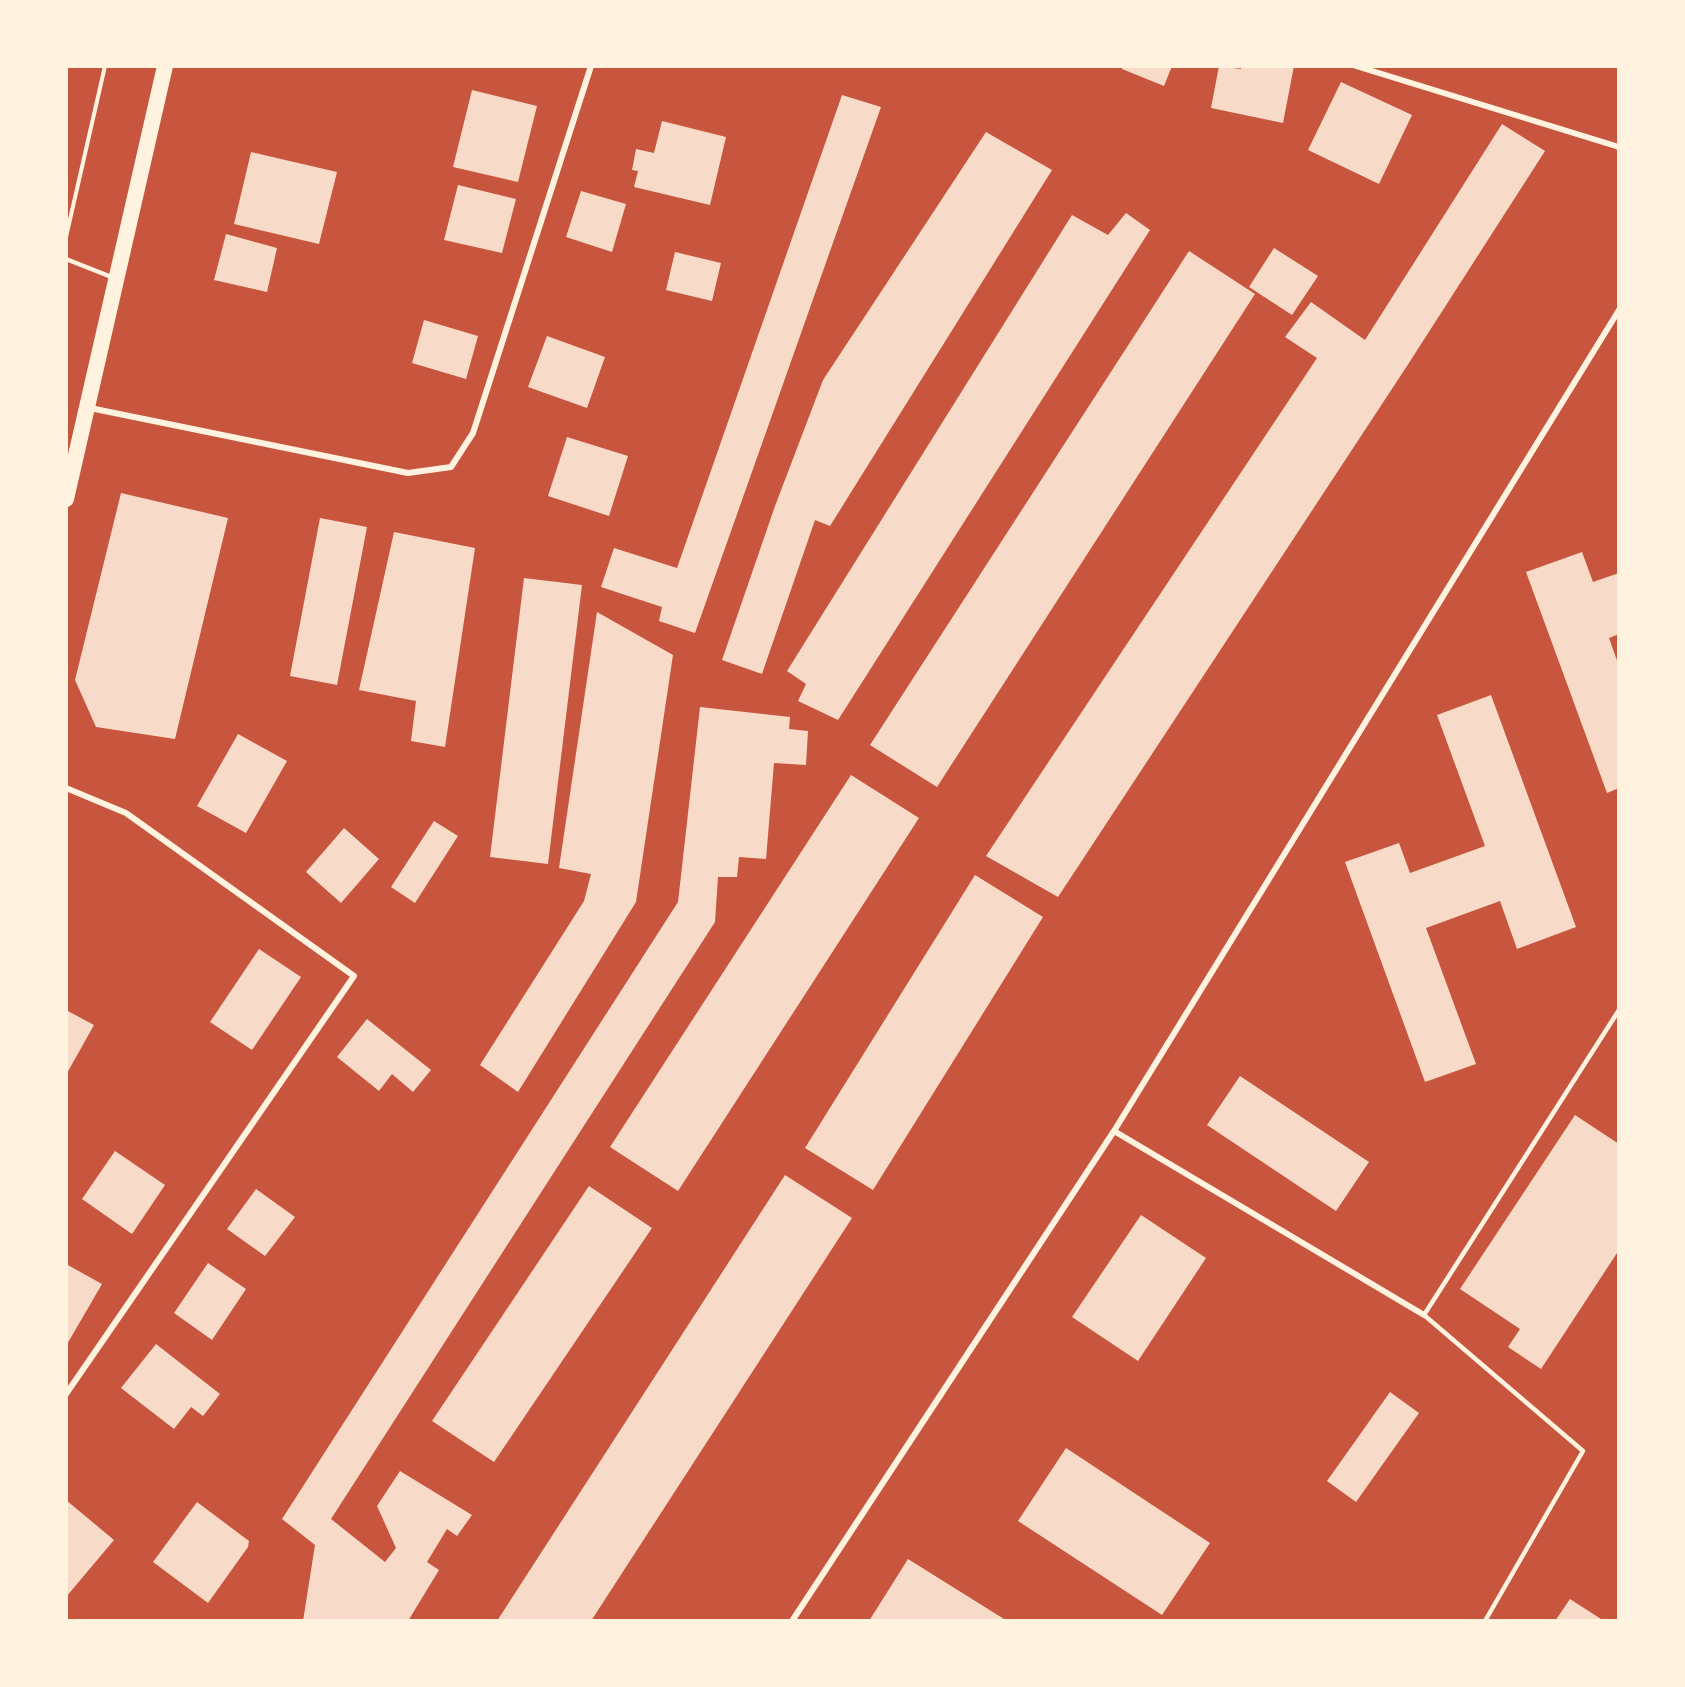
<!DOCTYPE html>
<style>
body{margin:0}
#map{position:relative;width:1685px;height:1687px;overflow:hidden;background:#c8553d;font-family:Helvetica,sans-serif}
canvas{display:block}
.frame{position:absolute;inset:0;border:68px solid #fff3e0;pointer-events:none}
</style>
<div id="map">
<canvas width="1685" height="1687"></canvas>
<div class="frame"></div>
</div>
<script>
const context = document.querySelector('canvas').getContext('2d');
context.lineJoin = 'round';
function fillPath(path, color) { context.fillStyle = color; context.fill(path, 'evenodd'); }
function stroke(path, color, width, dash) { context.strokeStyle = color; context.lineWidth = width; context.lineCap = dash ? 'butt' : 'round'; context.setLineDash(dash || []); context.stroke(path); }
fillPath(new Path2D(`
 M 1123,66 L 1172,66 L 1164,86 L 1122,69 Z
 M 1219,66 L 1241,69 L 1241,66 L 1294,66 L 1283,123 L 1211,108 Z
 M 1341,82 L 1412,115 L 1379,184 L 1308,150 Z
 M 472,90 L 537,106 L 518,182 L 453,167 Z
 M 842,95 L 881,107 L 695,633 L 659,621 L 662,607 L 601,587 L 614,548 L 677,568 Z
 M 662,121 L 726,137 L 710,205 L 634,187 L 638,171 L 632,170 L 636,149 L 654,153 Z
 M 1502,124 L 1545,151 L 1407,366 L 1058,897 L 986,856 L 1317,358 L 1285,337 L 1311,302 L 1365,340 Z
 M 986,132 L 1052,170 L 830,526 L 815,520 L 762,674 L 722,660 L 775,506 L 823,380 Z
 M 251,152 L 337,172 L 319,244 L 234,224 Z
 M 458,185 L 516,199 L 502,253 L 444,240 Z
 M 581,191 L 626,204 L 612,252 L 566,237 Z
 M 1126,213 L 1150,230 L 838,720 L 798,701 L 806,684 L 787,671 L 1072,215 L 1108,235 Z
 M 226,234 L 277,248 L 267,292 L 214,280 Z
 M 1274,248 L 1318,276 L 1292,315 L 1249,287 Z
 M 1189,251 L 1255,294 L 937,787 L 870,745 Z
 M 675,252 L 721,263 L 712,301 L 666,290 Z
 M 424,320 L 478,336 L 466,379 L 412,363 Z
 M 547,336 L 605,357 L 587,408 L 528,387 Z
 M 567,437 L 628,456 L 609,516 L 548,496 Z
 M 121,493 L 228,518 L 175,739 L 96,727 L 75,680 Z
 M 320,518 L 367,527 L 337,685 L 290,676 Z
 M 394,532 L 475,548 L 445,747 L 411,741 L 416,701 L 359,690 Z
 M 1582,552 L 1593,582 L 1619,573 L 1619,634 L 1609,638 L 1619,666 L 1619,788 L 1607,793 L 1526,572 Z
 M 524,578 L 582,585 L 548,864 L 490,857 Z
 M 597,612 L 673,655 L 636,902 L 518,1092 L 480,1065 L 584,901 L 591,874 L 559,868 Z
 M 1491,695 L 1576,927 L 1517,949 L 1500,901 L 1426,928 L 1476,1064 L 1425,1082 L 1345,862 L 1399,843 L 1410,873 L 1485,846 L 1437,715 Z
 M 700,707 L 790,717 L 789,729 L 808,731 L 806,765 L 774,763 L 766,859 L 739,857 L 737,877 L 718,877 L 715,922 L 331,1519 L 385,1562 L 396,1548 L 377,1506 L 400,1471 L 472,1515 L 457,1536 L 447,1529 L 427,1562 L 439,1570 L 408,1621 L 303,1621 L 315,1545 L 282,1519 L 678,902 Z
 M 238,734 L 287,761 L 246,833 L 197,806 Z
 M 851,775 L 919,818 L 678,1191 L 610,1147 Z
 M 434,821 L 458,836 L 415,903 L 391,887 Z
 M 344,828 L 379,859 L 341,903 L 306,872 Z
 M 975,875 L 1043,917 L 873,1190 L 805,1148 Z
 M 259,949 L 301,977 L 252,1050 L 210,1022 Z
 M 66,1010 L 94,1025 L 66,1075 Z
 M 367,1019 L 431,1070 L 413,1092 L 392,1074 L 379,1091 L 337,1057 Z
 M 1240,1076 L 1369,1162 L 1336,1211 L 1207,1125 Z
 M 1575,1115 L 1619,1144 L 1619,1250 L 1541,1369 L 1508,1347 L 1520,1329 L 1460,1289 Z
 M 115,1151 L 165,1185 L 132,1234 L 82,1199 Z
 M 785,1175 L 852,1218 L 591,1621 L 497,1621 Z
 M 589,1186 L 652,1228 L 494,1462 L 432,1421 Z
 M 256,1189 L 295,1217 L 265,1256 L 227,1229 Z
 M 1141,1215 L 1206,1258 L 1138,1361 L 1072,1317 Z
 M 208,1263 L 246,1289 L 212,1340 L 174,1313 Z
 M 66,1264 L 102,1284 L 66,1346 Z
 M 156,1344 L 220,1394 L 203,1416 L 191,1407 L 174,1429 L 121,1388 Z
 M 1390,1392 L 1419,1413 L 1356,1502 L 1327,1481 Z
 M 1066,1448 L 1210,1543 L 1162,1615 L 1018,1521 Z
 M 66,1500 L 114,1540 L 66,1597 Z
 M 197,1502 L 249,1541 L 248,1547 L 208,1603 L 153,1562 Z
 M 908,1559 L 1004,1619 L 1003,1621 L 869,1621 Z
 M 1570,1599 L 1604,1621 L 1555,1621 Z`), '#f7dbc8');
stroke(new Path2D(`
 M 66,237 L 105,66`), '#fff3e0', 4);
stroke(new Path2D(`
 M 66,259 L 114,278
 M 1485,1621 L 1583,1451 L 1424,1315 L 1619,1010`), '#fff3e0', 4.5);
stroke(new Path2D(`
 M 1356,66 L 1619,147
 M 90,408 L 408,473 L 451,467 L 473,433 L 591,66
 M 66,788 L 126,813 L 354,976 L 66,1394
 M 1114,1131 L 1424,1315
 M 792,1621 L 1114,1131 L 1619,310`), '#fff3e0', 6);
stroke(new Path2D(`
 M 66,499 L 165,66`), '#fff3e0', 16);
</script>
